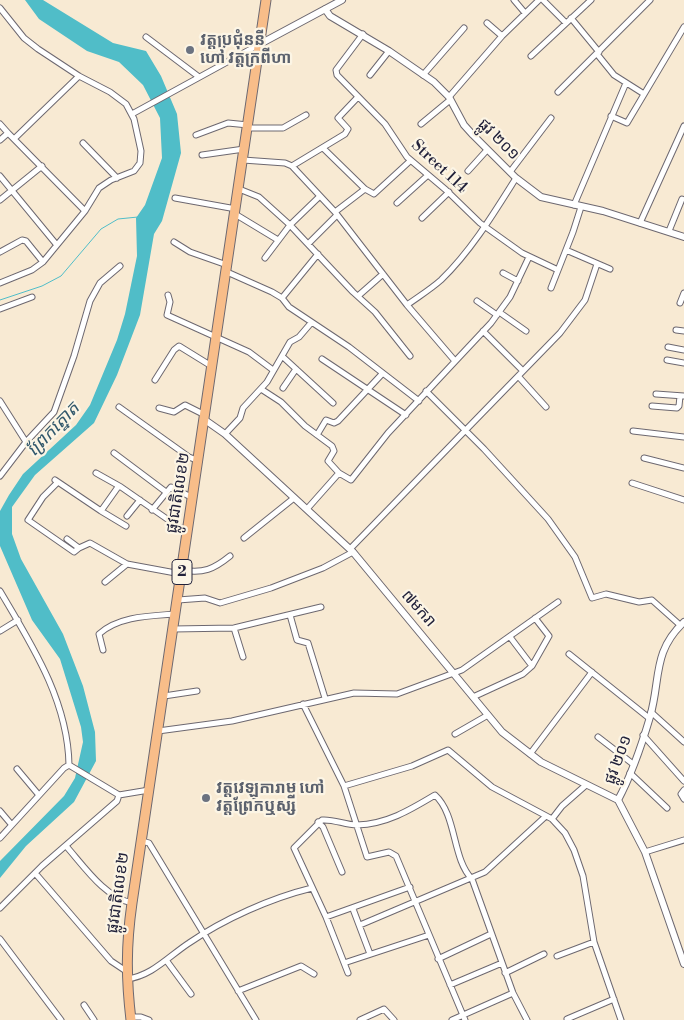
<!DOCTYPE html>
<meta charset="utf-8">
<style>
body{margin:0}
canvas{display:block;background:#f8ead3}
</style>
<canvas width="684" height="1020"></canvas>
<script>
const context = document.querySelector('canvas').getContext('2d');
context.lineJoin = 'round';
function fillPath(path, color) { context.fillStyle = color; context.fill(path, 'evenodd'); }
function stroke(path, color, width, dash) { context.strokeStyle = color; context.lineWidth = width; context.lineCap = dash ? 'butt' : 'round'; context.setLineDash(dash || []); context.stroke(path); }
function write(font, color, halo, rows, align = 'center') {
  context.font = font + ' "Libre Bodoni","Noto Sans Khmer",serif'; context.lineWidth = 4.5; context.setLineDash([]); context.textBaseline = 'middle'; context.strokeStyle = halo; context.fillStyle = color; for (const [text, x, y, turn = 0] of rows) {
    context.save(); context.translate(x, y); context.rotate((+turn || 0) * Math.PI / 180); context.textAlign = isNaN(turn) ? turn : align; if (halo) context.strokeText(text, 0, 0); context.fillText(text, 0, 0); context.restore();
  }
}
fillPath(new Path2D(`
 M 25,0 L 43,0 L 113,43 L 146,51 L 161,76 L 177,114 L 181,153 L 162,221 L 154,234 L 140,315 L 117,375 L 94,423 L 35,475 L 12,507 L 12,534 L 21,559 L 63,634 L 83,686 L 95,732 L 96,761 L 74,802 L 26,846 L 0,878 L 0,861 L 64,796 L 75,778 L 83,742 L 81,727 L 60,659 L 32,620 L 0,546 L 0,511 L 9,495 L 23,474 L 76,425 L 90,405 L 117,340 L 125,314 L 137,256 L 136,218 L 145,205 L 162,158 L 160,118 L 143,85 L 119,62 L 87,51 L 39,19 Z`), '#50bdc8');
stroke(new Path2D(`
 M 0,300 L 42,286 L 61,276 L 101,229 L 118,219 L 138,217`), '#50bdc8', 1);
const minor = new Path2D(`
 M 514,0 L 525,13
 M 543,0 L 566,23
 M 0,8 L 24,38 L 38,49 L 79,76 L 110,92 L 126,104 L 134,119 L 141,151 L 140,163 L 134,171 L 111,180 L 99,188 L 85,211 L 43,262 L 32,270 L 0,283
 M 571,18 L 599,52
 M 487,23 L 502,36
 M 363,34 L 336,70 L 337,75 L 385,124 L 407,157 L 446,190 L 480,223 L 522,253 L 558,270
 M 146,37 L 199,77
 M 597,54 L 614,75 L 644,94
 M 531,56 L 591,0
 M 370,75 L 389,51
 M 423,75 L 464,28
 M 558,92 L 650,0
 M 449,97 L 502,36 L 539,0
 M 132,114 L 260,44
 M 611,116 L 627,123 L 684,27
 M 0,124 L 8,133 L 0,140
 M 421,124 L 450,100
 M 248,128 L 283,128 L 306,115
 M 8,133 L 85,211
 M 196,135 L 228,123 L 248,125
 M 15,138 L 79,76
 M 83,143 L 117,178
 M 324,149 L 365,189 L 374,194 L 410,161
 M 202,155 L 244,149
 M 243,160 L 285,163 L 292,166 L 335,212 L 407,305 L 455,361
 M 292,166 L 345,134 L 348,129 L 338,118 L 357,98
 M 468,171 L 487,150
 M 510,172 L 551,118
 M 0,176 L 56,244
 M 239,189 L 259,197 L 290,225 L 353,292 L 375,312 L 410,356
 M 175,198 L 236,209
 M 0,200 L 42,166
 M 397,203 L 428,175
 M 574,205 L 626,83
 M 335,212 L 365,189
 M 235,214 L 278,240
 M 422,218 L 449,192
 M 640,223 L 684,126
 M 669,231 L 682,199
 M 174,242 L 190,252 L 227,265
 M 308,244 L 337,215
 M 566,250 L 610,269
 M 0,252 L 22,240 L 26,241 L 43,262
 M 265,258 L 290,225 L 320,196
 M 227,272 L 272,292 L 282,298 L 289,307 L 349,347 L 419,401
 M 503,273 L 518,281
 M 551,288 L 573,232 L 581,207
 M 168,295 L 170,302 L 167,315 L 249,352 L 273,370
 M 358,296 L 383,274
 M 282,298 L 318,254
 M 477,301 L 497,315
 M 680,303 L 684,293
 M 407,305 C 418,297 431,289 441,280 C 471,251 494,213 516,178
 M 0,309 L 32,297
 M 499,312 L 526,331
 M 676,330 L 684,331
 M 483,331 L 523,371
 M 668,347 L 684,350
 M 283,357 L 333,403
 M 322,359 L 406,415
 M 667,360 L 684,363
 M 518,376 L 546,407
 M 155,380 L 174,350 L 179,346 L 213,367
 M 283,388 L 296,369
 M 261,389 L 281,402 L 305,426 L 332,446 L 334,451 L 328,461 L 339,473 L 351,480 L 388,433 L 491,323 L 510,297 L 529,257
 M 426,391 L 484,449 L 548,519 L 575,557 L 592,598 L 606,594 L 639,602 L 652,600 L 680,625
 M 656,394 L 684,396
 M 0,401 L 26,442 L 0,476
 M 652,406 L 677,408 L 679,406 L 680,396
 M 119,407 L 189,457 L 199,461
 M 159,408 L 174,412 L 185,405 L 205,415
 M 633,431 L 684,437
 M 225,434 L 240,418 L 243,408 L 267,382 L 290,342 L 299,337 L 311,323
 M 317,435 L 326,420 L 334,423 L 338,421 L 382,374
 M 26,442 L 54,412 L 74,356 L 90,301 L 100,283 L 120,266
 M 114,453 L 166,492
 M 644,458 L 684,468
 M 96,473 L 121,487
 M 55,480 L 101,511 L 118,487 L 121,487 L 180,528 L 188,530
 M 58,482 L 43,497 L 28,520 L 74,552 L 79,548
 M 632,483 L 684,500
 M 307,509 L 339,473
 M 152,510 L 171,487 L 193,498
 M 101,511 L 126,526
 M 127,516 L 140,500
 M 244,538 L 294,498
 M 67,539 L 79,548 L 90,543 L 127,564 L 181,574
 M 350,549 L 560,333 L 585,300 L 597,264
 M 182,570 C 203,574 214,569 230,556
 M 105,582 L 127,564
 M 0,591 C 32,645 68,701 69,765 L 119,795 L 149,790
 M 178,600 L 205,598 L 220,603 L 271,588 L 323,568 L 353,552
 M 290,615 L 297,640 L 308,643 L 325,698
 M 234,628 L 243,657
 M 173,629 L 234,628 L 321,607
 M 0,631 L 18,620
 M 103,650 L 99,634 C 119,616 150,616 176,614
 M 569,654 L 649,718
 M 532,666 L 549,636 L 535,618
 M 164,696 L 197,691
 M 473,697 L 523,674 L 532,666 L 510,637
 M 303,704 L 344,786 L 367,857 L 389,852 L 396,856 L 465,1020
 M 651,712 L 684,742
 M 158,731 L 232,721 L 354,693 L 397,694 L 462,670 L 558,602
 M 455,734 L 488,715
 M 643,735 L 684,781
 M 598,737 L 633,764
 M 530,754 L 592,672
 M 17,769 L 38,794
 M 630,773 L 667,808
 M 344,786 L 412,766 L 448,750 L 492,787 L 552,819 L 565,833 L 574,850 L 583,876 L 594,942 L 621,1020
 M 684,790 L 681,794 L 684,799
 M 0,811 L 11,824
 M 552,819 L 562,806 L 586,785
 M 318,822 L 323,827 L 342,872
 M 0,838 L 64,768 L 69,765
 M 142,841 L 149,843 L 256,1020
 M 66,846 C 83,865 105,898 132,903
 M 645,852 L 684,840
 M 35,873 L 111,961 L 126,971
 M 0,908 L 42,866 L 117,801 L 119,795
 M 353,909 L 370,954
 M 326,917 L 410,887
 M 360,925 L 485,872 L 546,816
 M 0,939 L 61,1020
 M 557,956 L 594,942
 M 438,959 L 491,934
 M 166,960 L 191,994
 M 344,963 L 429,935
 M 348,973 L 326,917 L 294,848 L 322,820 C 334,819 345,825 357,825 C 387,824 410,810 435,795 C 457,815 452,859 472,879 L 513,993 L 527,1020
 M 505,973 L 544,954
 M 127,979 C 152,976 169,956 189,943 C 224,919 271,898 312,888
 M 450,985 L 502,963
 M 238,991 L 301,966 L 314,974
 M 84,1005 L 94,1020
 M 131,1017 L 141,1017 L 149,1020
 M 567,1019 L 614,999
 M 360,1020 L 384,1009 L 394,1020
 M 452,1020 L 513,993`);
const tertiary = new Path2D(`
 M 325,9 L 330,16 L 389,51 L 434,82 L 449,97 L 464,125 L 473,135 L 516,178 L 541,197 L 603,211 L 684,237
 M 260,44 L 342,0
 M 205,420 L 225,434 L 353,552 L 502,732 L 541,762 L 618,800
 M 684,622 C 652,652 661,679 650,717 C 642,744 632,774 618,800 L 645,852 L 684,964`);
const trunk = new Path2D(`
 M 131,1020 C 126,978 126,945 132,903 L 266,0`);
stroke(minor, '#6d6870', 7);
stroke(tertiary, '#6d6870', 8);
stroke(trunk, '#6d6870', 11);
stroke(minor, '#fff', 5);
stroke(tertiary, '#fff', 6);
stroke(trunk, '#f8bd89', 9);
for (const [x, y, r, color] of [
 [190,50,5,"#6b7280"],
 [206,798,5,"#6b7280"]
]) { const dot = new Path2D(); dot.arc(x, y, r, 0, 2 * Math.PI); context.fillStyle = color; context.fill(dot); stroke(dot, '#fcf5e5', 2); }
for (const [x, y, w] of [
 [182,572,20]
]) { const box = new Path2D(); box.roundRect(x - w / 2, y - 12.5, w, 25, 4); context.fillStyle = '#fcf5e5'; context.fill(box); stroke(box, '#22223b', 1); }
write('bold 15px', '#22223b', null, [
 ["2",182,572]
]);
write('bold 16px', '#5b616d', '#fcf5e5', [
 ["វត្តប្រជុំននី",200,41],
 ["ហៅ វត្តក្រពីហា",200,59],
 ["វត្តវេឡុការាម ហៅ",216,789],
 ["វត្តព្រែកឬស្សី",216,807]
], 'left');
write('16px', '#22223b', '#fcf5e5', [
 ["ផ្លូវ ២០១",498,140,45],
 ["Street 114",439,167,43],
 ["ផ្លូវជាតិលេខ២",179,493,-81],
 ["៧មករា",418,609,49],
 ["ផ្លូវ ២០១",619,760,-70],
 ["ផ្លូវជាតិលេខ២",119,893,-82]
]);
write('italic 18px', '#32586c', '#fcf5e5', [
 ["ព្រែកត្នោត",54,430,-46]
]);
</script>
